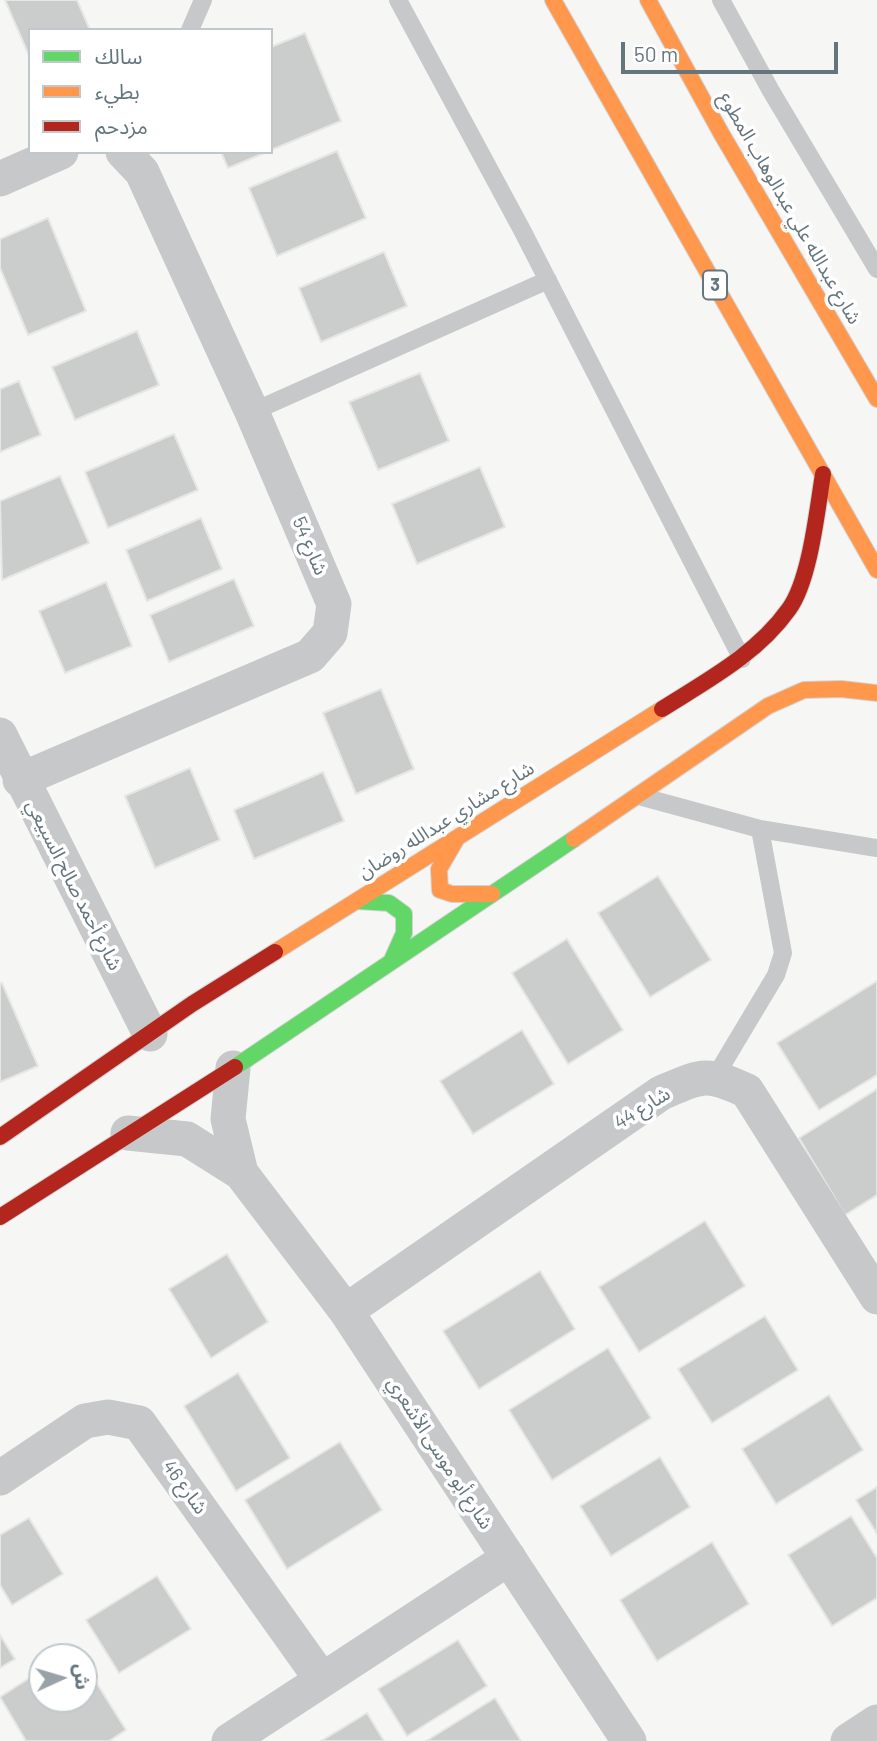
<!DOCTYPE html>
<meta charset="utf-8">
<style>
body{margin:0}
#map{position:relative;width:877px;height:1741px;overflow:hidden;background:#f6f6f5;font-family:Barlow,"Noto Sans Arabic",sans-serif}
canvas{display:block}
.legend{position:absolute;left:28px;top:28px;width:245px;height:126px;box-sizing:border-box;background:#fff;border:2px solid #c1c8cb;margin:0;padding:9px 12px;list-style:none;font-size:21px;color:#65757d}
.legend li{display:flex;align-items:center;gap:14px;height:35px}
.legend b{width:35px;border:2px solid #c1c8cb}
.north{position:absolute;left:28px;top:1643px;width:70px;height:70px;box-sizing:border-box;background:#fff;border:2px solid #c1c8cb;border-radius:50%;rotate:86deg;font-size:19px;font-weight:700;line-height:28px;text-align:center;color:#65757d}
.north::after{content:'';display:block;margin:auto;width:24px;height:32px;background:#98a2a7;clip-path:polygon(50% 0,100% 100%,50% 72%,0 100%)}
.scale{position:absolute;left:621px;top:42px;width:217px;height:32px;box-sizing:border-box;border:4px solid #65757d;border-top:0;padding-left:9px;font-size:21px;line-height:24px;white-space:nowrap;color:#65757d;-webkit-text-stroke:5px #fff;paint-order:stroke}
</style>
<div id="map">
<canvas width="877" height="1741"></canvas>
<ul class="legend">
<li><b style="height:9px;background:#63d668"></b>سالك</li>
<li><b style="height:9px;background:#ff974d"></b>بطيء</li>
<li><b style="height:9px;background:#b3261e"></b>مزدحم</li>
</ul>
<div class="north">ش</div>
<div class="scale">50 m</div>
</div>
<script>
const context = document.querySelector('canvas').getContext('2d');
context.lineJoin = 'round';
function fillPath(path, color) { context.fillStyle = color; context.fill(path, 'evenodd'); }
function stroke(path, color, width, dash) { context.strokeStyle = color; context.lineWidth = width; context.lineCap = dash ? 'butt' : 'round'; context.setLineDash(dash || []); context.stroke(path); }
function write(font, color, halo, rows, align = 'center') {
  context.font = font + ' Barlow,"Noto Sans Arabic",sans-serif'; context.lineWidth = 7; context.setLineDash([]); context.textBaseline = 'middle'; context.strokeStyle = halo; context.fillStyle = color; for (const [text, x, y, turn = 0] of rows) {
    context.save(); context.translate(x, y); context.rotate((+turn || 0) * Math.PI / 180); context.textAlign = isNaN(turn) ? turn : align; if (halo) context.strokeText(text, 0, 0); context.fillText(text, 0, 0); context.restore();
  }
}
const building = new Path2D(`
 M 5,0 L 77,0 L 90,30 L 30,30 L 30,58 Z
 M 305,33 L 341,121 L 271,150 L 271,47 Z
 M 337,151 L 366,218 L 277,256 L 249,188 Z
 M 221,152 L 267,152 L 228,168 Z
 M 48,218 L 86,311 L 28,335 L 0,268 L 0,239 Z
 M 384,252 L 407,306 L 321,342 L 299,288 Z
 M 137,331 L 159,385 L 75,420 L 52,367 Z
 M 420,373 L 449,441 L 378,470 L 349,402 Z
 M 19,381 L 41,435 L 0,452 L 0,389 Z
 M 174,434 L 198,490 L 108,528 L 85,472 Z
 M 480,467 L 505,527 L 417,564 L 392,504 Z
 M 60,476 L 89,543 L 2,580 L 0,501 Z
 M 201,518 L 222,569 L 147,601 L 126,550 Z
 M 234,579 L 254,626 L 169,662 L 150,615 Z
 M 106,582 L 132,646 L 65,673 L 39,611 Z
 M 381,689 L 414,769 L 356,794 L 323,713 Z
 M 190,768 L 220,840 L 155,868 L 125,796 Z
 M 323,772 L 344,821 L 254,859 L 234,810 Z
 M 658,876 L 711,960 L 650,997 L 598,913 Z
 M 567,939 L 623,1030 L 568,1064 L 512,973 Z
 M 877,981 L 877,1075 L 819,1110 L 777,1043 Z
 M 2,983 L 38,1066 L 0,1082 L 0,984 Z
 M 522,1030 L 554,1084 L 473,1134 L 440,1081 Z
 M 877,1089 L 877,1195 L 845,1215 L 799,1138 Z
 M 705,1221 L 745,1286 L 639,1352 L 599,1287 Z
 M 227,1254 L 268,1322 L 211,1358 L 169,1289 Z
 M 540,1271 L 575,1329 L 479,1389 L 443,1331 Z
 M 765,1316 L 798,1370 L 712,1423 L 678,1369 Z
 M 608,1348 L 651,1418 L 552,1480 L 509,1410 Z
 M 238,1373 L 290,1458 L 236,1491 L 184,1406 Z
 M 829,1395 L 863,1450 L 776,1504 L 742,1449 Z
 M 340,1442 L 382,1510 L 287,1569 L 245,1500 Z
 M 660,1457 L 690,1507 L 611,1556 L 580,1506 Z
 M 877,1487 L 877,1534 L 856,1500 Z
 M 851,1516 L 877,1558 L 877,1598 L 832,1626 L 788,1555 Z
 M 29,1518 L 63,1574 L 12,1605 L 0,1585 L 0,1535 Z
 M 712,1542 L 749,1604 L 657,1661 L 620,1600 Z
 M 157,1576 L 191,1629 L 119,1673 L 86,1620 Z
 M 0,1635 L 15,1659 L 0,1668 Z
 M 458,1640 L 487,1686 L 407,1736 L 378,1689 Z
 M 76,1649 L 81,1657 L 64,1657 Z
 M 84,1663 L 126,1730 L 109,1741 L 26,1741 L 0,1697 L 42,1670 L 42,1699 L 84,1699 Z
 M 495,1698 L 521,1741 L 426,1741 Z
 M 367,1713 L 384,1741 L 321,1741 Z`);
fillPath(building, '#cbcdcd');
stroke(building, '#e6e6e5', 2);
const fast = new Path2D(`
 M 357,901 L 389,903 L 404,914 L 404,933 L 391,962
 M 235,1067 L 574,839`);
const slow = new Path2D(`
 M 553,0 L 877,570
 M 648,0 L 721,133 L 877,399
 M 457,838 L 439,869 L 440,890 L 452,894 L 492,894
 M 574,839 L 768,706 L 804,690 L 841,689 L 877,693
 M 275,952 L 662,709`);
const jam = new Path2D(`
 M 662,709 C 708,680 757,654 789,609 C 810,580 817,511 823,474
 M 0,1137 L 192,1004 L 275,952
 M 0,1217 L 235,1067`);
stroke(fast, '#d2d3d3', 18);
stroke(slow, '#d2d3d3', 18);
stroke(jam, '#d2d3d3', 18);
stroke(new Path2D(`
 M 398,0 L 522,230 L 742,659
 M 721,0 L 771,91 L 877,269
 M 190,30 L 203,0
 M 252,412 L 548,280
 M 639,796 L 760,829 L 877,848
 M 715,1077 L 776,975 L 783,953 L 760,829`), '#c7c8c9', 18);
stroke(new Path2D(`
 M 0,179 L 61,152
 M 0,735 L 150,1034
 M 20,780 L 310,656 L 330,633 L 334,604 L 252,412 L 142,172 L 123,152
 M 233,1068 L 228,1119 L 241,1173
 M 128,1133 L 187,1139 L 241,1173 L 346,1311 L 629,1741
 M 346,1311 L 661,1093 C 703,1075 706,1072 747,1091 L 877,1297
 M 0,1478 L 85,1421 L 108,1417 L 139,1423 L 322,1680
 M 229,1741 L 509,1558
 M 848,1741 L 877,1722`), '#c7c8c9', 35);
stroke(fast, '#63d668', 16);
stroke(slow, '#ff974d', 16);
stroke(jam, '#b3261e', 16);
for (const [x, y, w] of [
 [715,285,24]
]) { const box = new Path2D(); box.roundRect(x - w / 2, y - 14.5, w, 29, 5); context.fillStyle = '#fff'; context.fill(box); stroke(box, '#65757d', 2); }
write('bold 18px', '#65757d', null, [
 ["3",715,285]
]);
write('19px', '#65757d', '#fff', [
 ["شارع عبدالله علي عبدالوهاب المطوع",790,208,60],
 ["شارع 54",310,546,67],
 ["شارع مشاري عبدالله روضان",446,820,-32],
 ["شارع أحمد صالح السبيعي",74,885,63],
 ["شارع 44",642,1108,-32],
 ["شارع أبو موسى الأشعري",440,1453,57],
 ["شارع 46",185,1487,54]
]);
</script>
